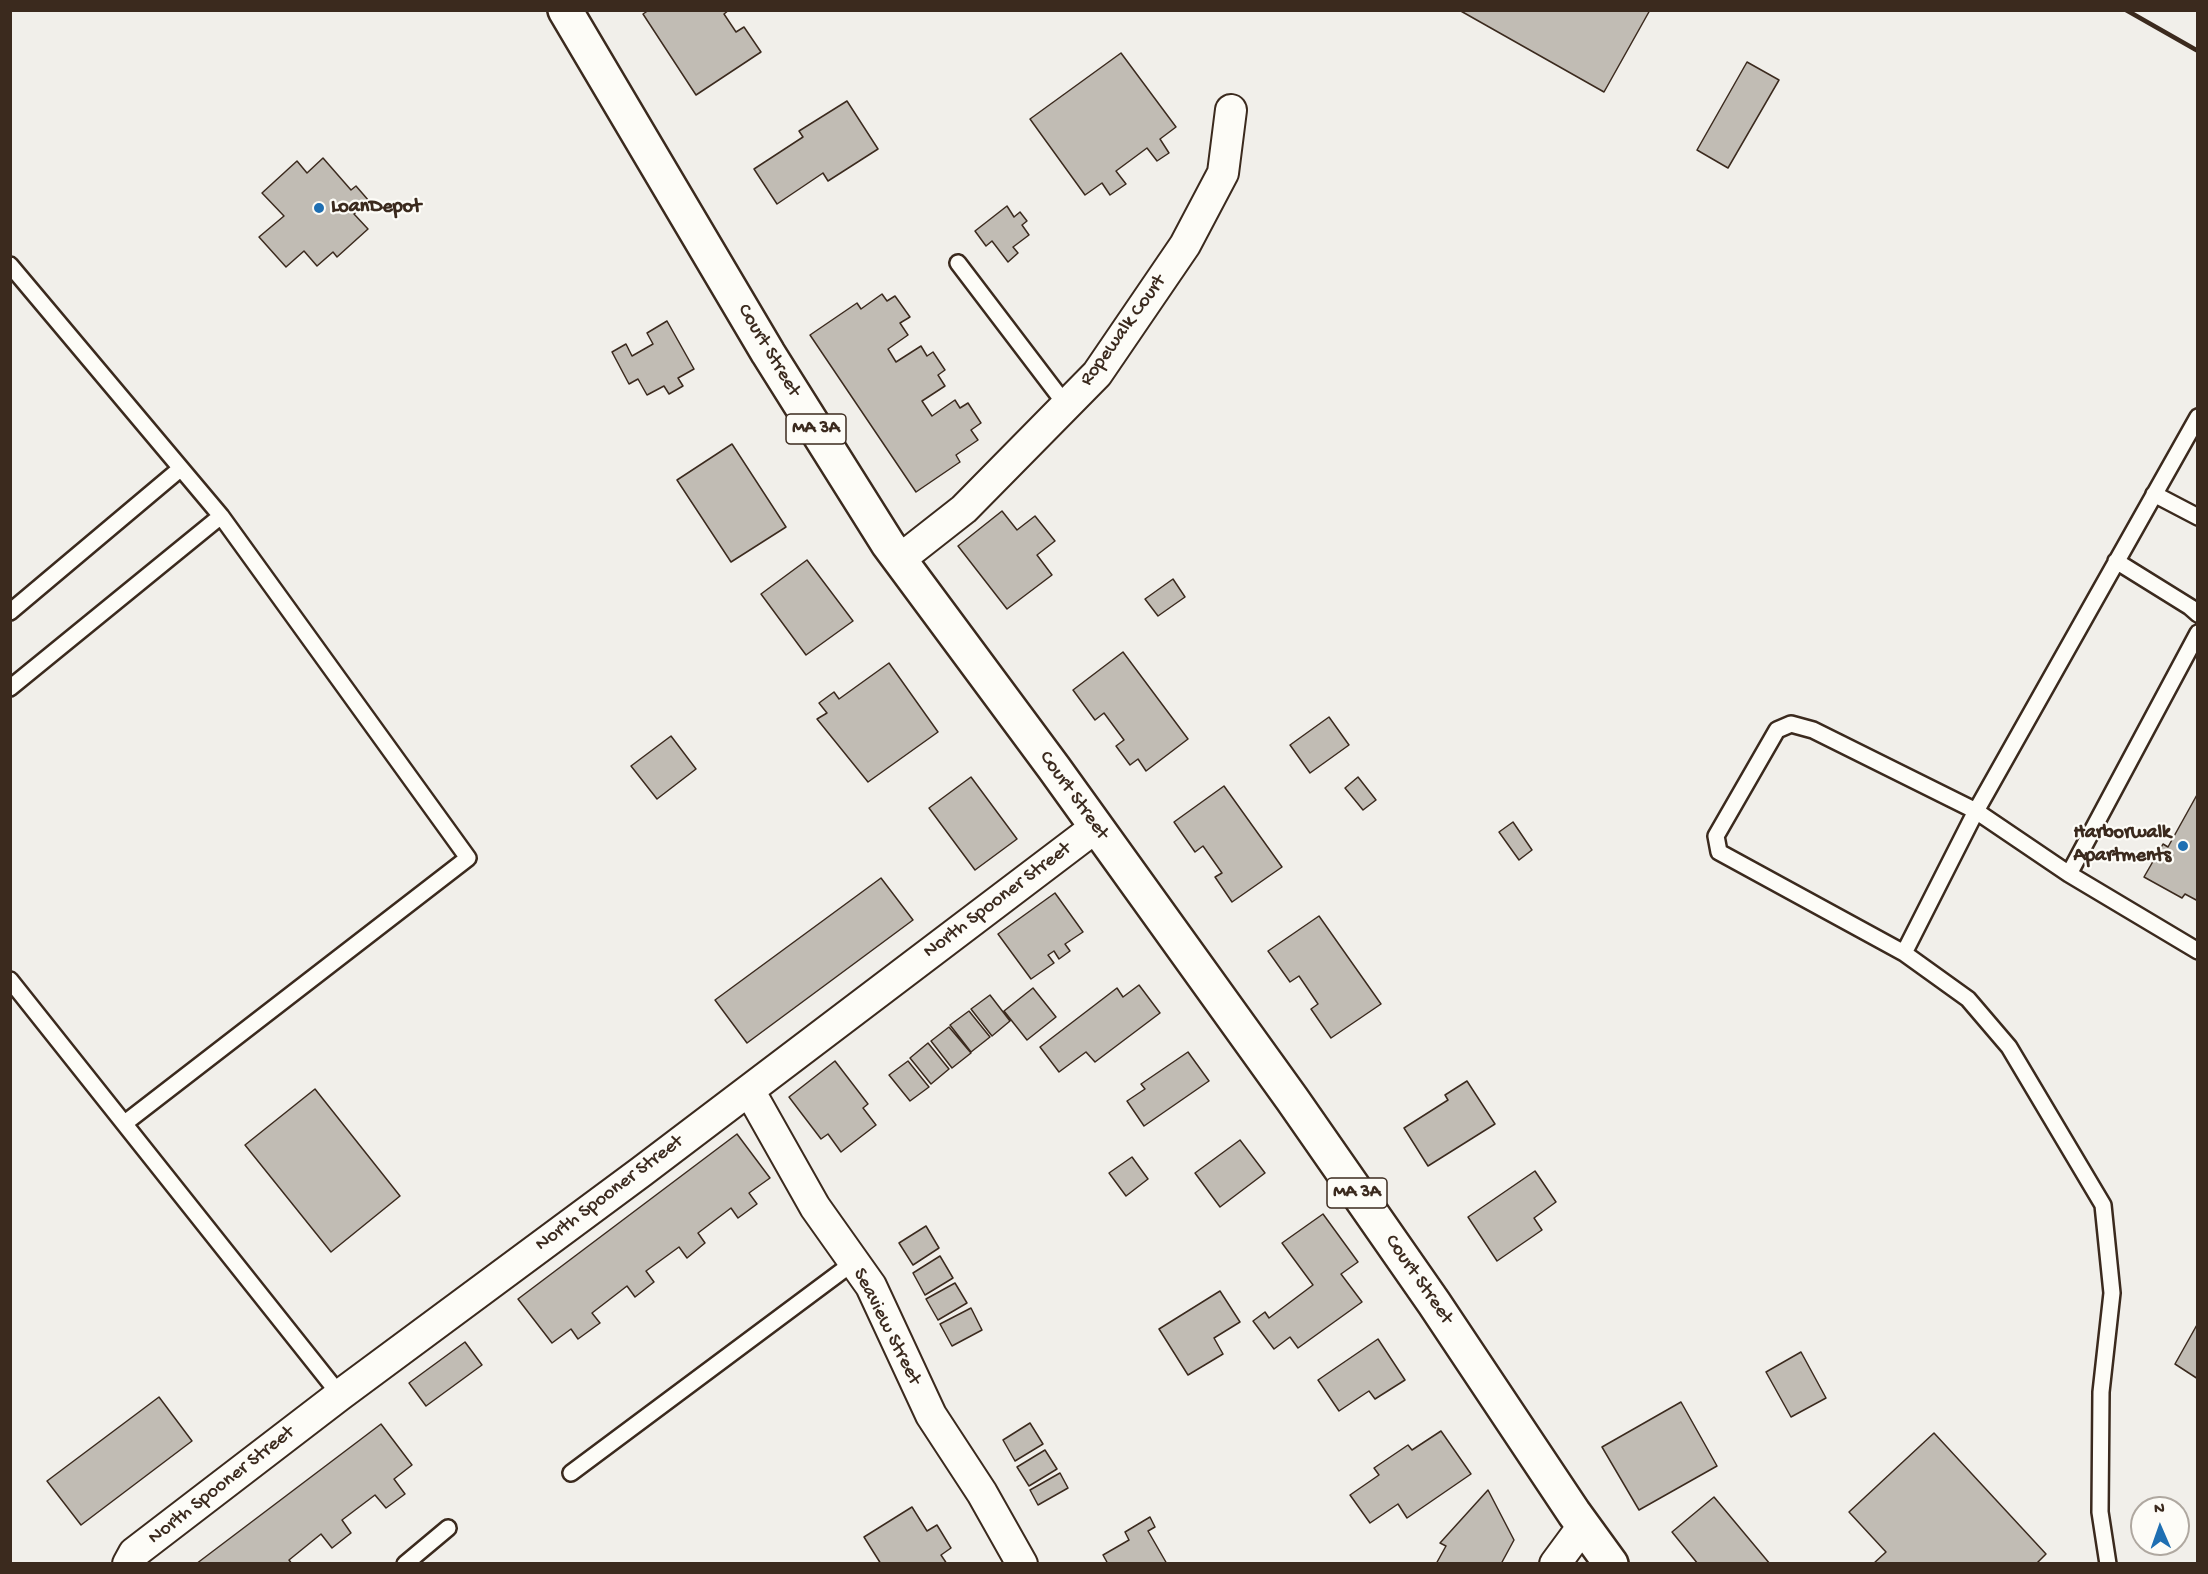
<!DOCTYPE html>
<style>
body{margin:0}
#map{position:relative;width:2208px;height:1574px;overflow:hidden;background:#f1efea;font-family:"Gochi Hand",sans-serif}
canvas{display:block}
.frame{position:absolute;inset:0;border:12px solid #3b2a1e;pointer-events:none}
.north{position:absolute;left:2130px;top:1496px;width:60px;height:60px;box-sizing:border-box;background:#fdfcf7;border:2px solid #afa8a0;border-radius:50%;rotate:358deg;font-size:16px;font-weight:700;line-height:24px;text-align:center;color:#3b2a1e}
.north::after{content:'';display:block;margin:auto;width:21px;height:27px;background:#1f6fb2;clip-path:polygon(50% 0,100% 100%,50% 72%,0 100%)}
</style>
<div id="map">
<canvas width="2208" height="1574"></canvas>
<div class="frame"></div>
<div class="north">N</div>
</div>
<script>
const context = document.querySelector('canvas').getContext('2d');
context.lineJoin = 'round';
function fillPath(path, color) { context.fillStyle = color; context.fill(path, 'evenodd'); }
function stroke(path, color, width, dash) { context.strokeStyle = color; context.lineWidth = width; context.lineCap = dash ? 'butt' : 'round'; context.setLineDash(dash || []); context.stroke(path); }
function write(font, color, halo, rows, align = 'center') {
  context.font = font + ' "Gochi Hand",sans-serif'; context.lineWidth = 4.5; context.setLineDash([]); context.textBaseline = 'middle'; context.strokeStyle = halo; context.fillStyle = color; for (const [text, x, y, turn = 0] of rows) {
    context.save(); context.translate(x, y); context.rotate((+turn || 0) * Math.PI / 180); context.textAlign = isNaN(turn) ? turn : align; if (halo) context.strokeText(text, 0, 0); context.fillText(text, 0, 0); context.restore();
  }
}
const building = new Path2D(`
 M 649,10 L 729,10 L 724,14 L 736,32 L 744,27 L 761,52 L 696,95 L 643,14 Z
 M 1459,10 L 1650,10 L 1604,92 Z
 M 1121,53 L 1176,127 L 1160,139 L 1169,153 L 1157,161 L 1147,148 L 1116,171 L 1126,184 L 1110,195 L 1102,183 L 1085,195 L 1030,119 Z
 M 1747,62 L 1779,80 L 1728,168 L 1697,150 Z
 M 847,101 L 878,149 L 828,181 L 823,173 L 777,204 L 754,169 L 803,137 L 799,131 Z
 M 323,158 L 351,190 L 356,186 L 369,201 L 354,214 L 368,229 L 337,257 L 333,252 L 317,266 L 304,251 L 286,267 L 259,237 L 284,216 L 262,193 L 297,161 L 307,173 Z
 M 1007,206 L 1014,217 L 1020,212 L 1027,221 L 1022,225 L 1029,235 L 1013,247 L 1018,253 L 1008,262 L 992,241 L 986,246 L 975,231 Z
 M 882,294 L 887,301 L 895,296 L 910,317 L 900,323 L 908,335 L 888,349 L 896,362 L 921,346 L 927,356 L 933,352 L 945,370 L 938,375 L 945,386 L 922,401 L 932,416 L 955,400 L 960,408 L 968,403 L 981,423 L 971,430 L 978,440 L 956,455 L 960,462 L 916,492 L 810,335 L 857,303 L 861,309 Z
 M 667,321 L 694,369 L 678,378 L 683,386 L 669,394 L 664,386 L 647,395 L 638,379 L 629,384 L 612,352 L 626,344 L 632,356 L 653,344 L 647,333 Z
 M 732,444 L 786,527 L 731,562 L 677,480 Z
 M 1002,511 L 1017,530 L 1035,516 L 1055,541 L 1037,555 L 1052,575 L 1007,609 L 958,546 Z
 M 807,560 L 853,621 L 806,655 L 761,594 Z
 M 1173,579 L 1185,597 L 1158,616 L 1145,599 Z
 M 1123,652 L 1188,739 L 1146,771 L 1138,759 L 1130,765 L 1116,746 L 1124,740 L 1104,713 L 1095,720 L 1073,690 Z
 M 889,663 L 938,732 L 868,782 L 817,719 L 827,713 L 819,703 L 834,692 L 839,699 Z
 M 1329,717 L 1349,745 L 1310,773 L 1290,745 Z
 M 671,736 L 696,769 L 657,799 L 631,766 Z
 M 971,777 L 1017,839 L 975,870 L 929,808 Z
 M 1358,777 L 1376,800 L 1363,810 L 1345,788 Z
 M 1224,786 L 1282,867 L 1232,902 L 1215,877 L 1222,873 L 1203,846 L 1195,852 L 1174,822 Z
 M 2198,793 L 2198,901 L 2185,894 L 2182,898 L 2144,877 L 2163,844 L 2168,847 Z
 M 1513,822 L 1532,850 L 1519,860 L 1499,832 Z
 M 881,878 L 913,920 L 747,1043 L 715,1000 Z
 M 1055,893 L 1083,932 L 1065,944 L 1070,951 L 1059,959 L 1054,951 L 1048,955 L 1054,963 L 1031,979 L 998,934 Z
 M 1319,916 L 1381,1004 L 1331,1038 L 1311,1009 L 1318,1004 L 1299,976 L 1290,982 L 1268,951 Z
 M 1139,985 L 1160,1013 L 1095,1062 L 1086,1052 L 1059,1072 L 1040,1047 L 1117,988 L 1123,997 Z
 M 1033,988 L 1056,1017 L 1027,1040 L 1004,1011 Z
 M 990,995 L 1010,1021 L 992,1036 L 971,1009 Z
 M 969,1011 L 990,1037 L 971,1052 L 950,1025 Z
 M 949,1027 L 971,1053 L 952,1068 L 931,1041 Z
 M 928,1043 L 949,1069 L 931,1084 L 910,1058 Z
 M 1188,1052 L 1209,1081 L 1144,1126 L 1127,1101 L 1145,1089 L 1141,1084 Z
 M 835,1061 L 868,1104 L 863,1108 L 876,1125 L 841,1152 L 828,1134 L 821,1139 L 789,1097 Z
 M 908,1061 L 929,1087 L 910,1101 L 889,1075 Z
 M 1467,1081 L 1495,1124 L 1428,1166 L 1404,1128 L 1448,1100 L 1445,1095 Z
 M 315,1089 L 400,1196 L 331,1252 L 245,1145 Z
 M 737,1134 L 770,1178 L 749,1193 L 757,1204 L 738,1218 L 731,1208 L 698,1233 L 705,1243 L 687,1258 L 679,1247 L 646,1271 L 654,1282 L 635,1297 L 627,1286 L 592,1313 L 600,1323 L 578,1339 L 571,1329 L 552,1343 L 518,1299 Z
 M 1240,1140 L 1265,1173 L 1220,1207 L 1195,1173 Z
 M 1132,1157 L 1148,1179 L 1126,1196 L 1109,1173 Z
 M 1535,1171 L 1556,1202 L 1534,1218 L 1542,1230 L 1497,1261 L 1468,1217 Z
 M 1323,1214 L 1358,1262 L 1341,1274 L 1362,1302 L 1298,1348 L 1290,1337 L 1274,1349 L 1253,1321 L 1265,1312 L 1269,1318 L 1313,1285 L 1282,1243 Z
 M 926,1226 L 939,1248 L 913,1265 L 899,1243 Z
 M 940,1256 L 953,1278 L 925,1295 L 913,1273 Z
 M 955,1283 L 967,1303 L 938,1320 L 926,1299 Z
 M 1220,1291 L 1240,1322 L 1214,1338 L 1223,1354 L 1188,1375 L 1159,1329 Z
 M 971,1308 L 982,1330 L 952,1346 L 940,1324 Z
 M 2198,1323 L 2198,1379 L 2175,1364 Z
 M 1378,1339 L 1405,1380 L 1375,1399 L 1369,1391 L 1339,1411 L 1318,1380 Z
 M 465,1342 L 482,1365 L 426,1406 L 409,1383 Z
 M 1801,1352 L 1826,1398 L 1791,1417 L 1766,1372 Z
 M 159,1397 L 192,1441 L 81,1525 L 47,1481 Z
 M 1681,1402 L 1717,1466 L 1639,1510 L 1602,1447 Z
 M 1030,1423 L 1043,1444 L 1015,1461 L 1003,1440 Z
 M 381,1424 L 412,1465 L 394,1479 L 405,1494 L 386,1508 L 375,1495 L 342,1520 L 351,1533 L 332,1548 L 321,1534 L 289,1560 L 292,1564 L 196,1564 Z
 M 1441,1431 L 1471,1474 L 1407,1518 L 1398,1504 L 1370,1523 L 1350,1495 L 1379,1475 L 1374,1468 L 1408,1445 L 1412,1450 Z
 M 1934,1433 L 2046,1554 L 2036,1564 L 1873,1564 L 1886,1552 L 1849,1512 Z
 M 1045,1450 L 1057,1469 L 1029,1486 L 1017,1467 Z
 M 1060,1473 L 1068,1488 L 1038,1505 L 1030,1490 Z
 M 1488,1490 L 1514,1540 L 1501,1564 L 1436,1564 L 1446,1546 L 1440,1543 Z
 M 1714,1497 L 1770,1564 L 1698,1564 L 1672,1532 Z
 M 912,1507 L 927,1531 L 937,1525 L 951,1548 L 941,1555 L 947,1564 L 881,1564 L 864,1537 Z
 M 1150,1517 L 1155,1527 L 1148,1531 L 1167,1564 L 1108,1564 L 1103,1555 L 1129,1540 L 1125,1532 Z`);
fillPath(building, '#c1bcb4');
stroke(building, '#3b2a1e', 1.5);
const service = new Path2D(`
 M 958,263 L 1066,405
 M 10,265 L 221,516 L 468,858 L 125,1123
 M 2154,494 L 2198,517
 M 2116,561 L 2190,607 L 2198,614
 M 10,612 L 180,469
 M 10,688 L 221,516
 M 2069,874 L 2198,633
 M 1904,953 L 1976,811 L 2198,417
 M 10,980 L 340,1395
 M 571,1473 L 854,1262
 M 405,1564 L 448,1528
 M 2108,1564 L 2100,1512 L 2101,1392 L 2112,1293 L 2103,1205 L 2009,1047 L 1968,999 L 1904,953 L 1719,852 L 1716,836 L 1777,730 L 1791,724 L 1813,730 L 1976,811 L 2069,874 L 2198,951`);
const minor = new Path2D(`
 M 899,560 L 964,509 L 1097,374 L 1185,245 L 1223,173 L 1231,110
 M 749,1090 L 815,1207 L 871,1286 L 931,1415 L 982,1493 L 1022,1564
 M 128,1564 L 134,1553 L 340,1395 L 641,1172 L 1096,827
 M 1555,1564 L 1583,1526`);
const primary = new Path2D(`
 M 565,10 L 768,353 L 888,544 L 1054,768 L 1292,1099 L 1434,1303 L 1574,1513 L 1611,1564`);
stroke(service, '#3b2a1e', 20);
stroke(minor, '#3b2a1e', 34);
stroke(primary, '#3b2a1e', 38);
stroke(service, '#fdfcf7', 15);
stroke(minor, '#fdfcf7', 30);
stroke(primary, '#fdfcf7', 33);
stroke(new Path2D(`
 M 2126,10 L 2198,51`), '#3b2a1e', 4.5);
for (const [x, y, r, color] of [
 [319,208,6,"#1f6fb2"],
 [2183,846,6,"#1f6fb2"]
]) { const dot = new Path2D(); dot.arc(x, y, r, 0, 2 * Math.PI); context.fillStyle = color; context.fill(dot); stroke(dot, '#fdfcf7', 2); }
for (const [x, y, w] of [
 [816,429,60],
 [1357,1193,60]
]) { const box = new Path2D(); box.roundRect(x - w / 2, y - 15, w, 30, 4.5); context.fillStyle = '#fdfcf7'; context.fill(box); stroke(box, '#3b2a1e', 1.5); }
write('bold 18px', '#3b2a1e', null, [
 ["MA 3A",816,429],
 ["MA 3A",1357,1193]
]);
write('bold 20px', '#3b2a1e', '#fdfcf7', [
 ["LoanDepot",331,208],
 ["Harborwalk",2171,834,"right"],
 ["Apartments",2171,857,"right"]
], 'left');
write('20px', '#3b2a1e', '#fdfcf7', [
 ["Ropewalk Court",1124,331,-54],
 ["Court Street",768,351,59],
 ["Court Street",1073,796,54],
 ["North Spooner Street",998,901,-37],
 ["North Spooner Street",610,1194,-37],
 ["Court Street",1418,1280,55],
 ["Seaview Street",886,1327,63],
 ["North Spooner Street",222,1486,-38]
]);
</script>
